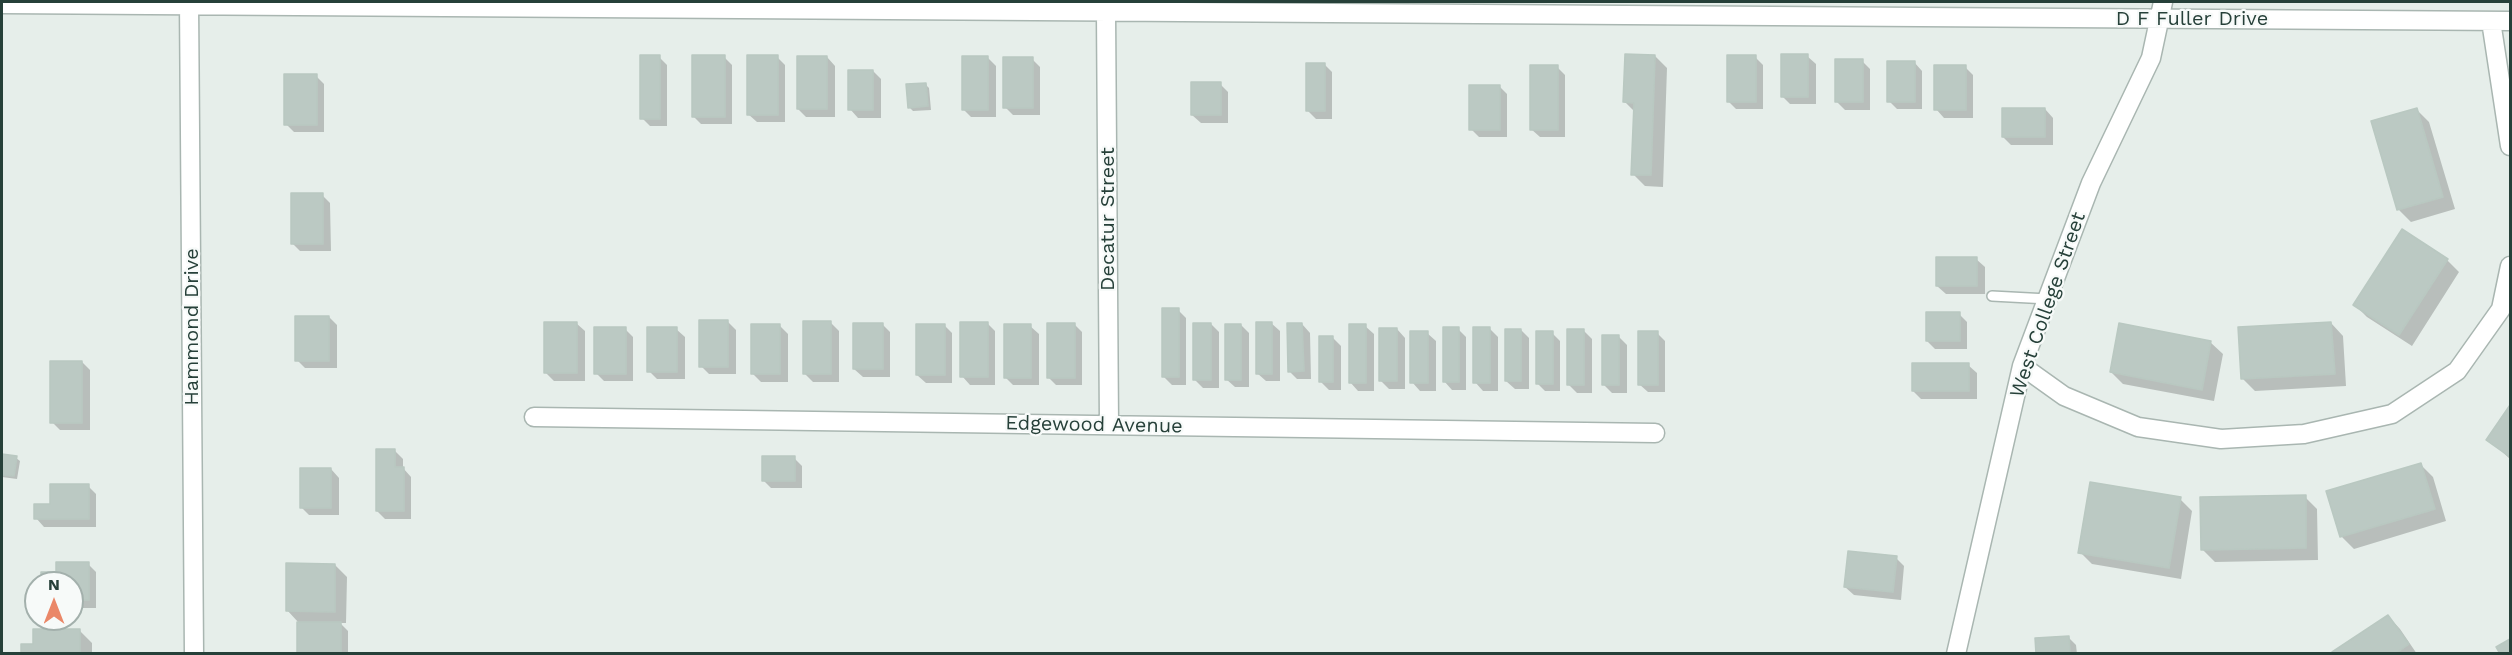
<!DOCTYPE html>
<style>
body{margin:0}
#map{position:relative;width:2512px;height:655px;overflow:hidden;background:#e6eeea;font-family:"Work Sans",sans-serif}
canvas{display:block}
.frame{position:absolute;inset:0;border:3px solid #264039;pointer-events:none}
.north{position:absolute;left:24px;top:571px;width:60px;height:60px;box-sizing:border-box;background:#f7faf9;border:2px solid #a3b0ac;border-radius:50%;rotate:0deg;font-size:16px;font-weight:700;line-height:24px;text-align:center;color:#264039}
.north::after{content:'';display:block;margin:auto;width:21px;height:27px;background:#ea8768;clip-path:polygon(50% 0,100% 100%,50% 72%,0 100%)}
</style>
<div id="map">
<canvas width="2512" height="655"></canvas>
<div class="frame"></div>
<div class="north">N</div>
</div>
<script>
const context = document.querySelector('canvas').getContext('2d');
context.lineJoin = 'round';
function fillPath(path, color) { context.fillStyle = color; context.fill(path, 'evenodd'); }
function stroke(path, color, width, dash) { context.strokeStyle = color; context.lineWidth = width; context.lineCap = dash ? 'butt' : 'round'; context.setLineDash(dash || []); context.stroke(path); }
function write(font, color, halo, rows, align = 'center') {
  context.font = font + ' "Work Sans",sans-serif'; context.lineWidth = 4.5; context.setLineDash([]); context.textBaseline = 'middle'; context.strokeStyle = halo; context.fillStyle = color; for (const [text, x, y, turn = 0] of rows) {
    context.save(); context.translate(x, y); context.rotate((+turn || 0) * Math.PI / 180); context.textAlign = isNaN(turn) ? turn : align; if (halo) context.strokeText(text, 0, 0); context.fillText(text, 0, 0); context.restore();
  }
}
fillPath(new Path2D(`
 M 1655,56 L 1667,68 L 1663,187 L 1645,186 L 1633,174 L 1635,112 L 1625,102 Z
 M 1807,56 L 1816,64 L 1816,104 L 1790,104 L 1782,96 Z
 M 659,57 L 667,65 L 667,126 L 650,126 L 642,118 Z
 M 724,57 L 732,65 L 732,124 L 701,124 L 693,116 Z
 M 777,57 L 785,65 L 785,122 L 757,122 L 748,114 Z
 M 827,57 L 835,66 L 835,117 L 806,117 L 798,109 Z
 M 1755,57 L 1763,65 L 1763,109 L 1736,109 L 1728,101 Z
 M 988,58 L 996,66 L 996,117 L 971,117 L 963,109 Z
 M 1032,59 L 1040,67 L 1040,115 L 1013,115 L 1005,107 Z
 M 1862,61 L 1870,69 L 1870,110 L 1845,110 L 1837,102 Z
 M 1914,62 L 1922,71 L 1922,109 L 1897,109 L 1889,101 Z
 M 1324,64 L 1332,72 L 1332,119 L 1316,119 L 1308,111 Z
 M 1557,67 L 1565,75 L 1565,137 L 1540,137 L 1531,129 Z
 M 1965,67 L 1973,75 L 1973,118 L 1944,118 L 1936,109 Z
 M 873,71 L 881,79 L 881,118 L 858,118 L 850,109 Z
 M 316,76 L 324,84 L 324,132 L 294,132 L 286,124 Z
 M 925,84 L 929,88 L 931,110 L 913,111 L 909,107 Z
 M 1220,84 L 1228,92 L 1228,123 L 1201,123 L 1192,115 Z
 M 1499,86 L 1507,94 L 1507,137 L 1479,137 L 1471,129 Z
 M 2045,109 L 2053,118 L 2053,145 L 2011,145 L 2003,137 Z
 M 2417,110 L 2429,122 L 2455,209 L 2411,222 L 2399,210 L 2373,122 Z
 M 322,195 L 330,203 L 331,251 L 300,251 L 292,243 Z
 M 1976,259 L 1985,267 L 1985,294 L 1946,294 L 1937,286 Z
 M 2447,260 L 2459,272 L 2412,346 L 2367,317 L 2355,305 Z
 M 1178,310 L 1186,318 L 1186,385 L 1172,385 L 1163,376 Z
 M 1959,314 L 1967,322 L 1967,349 L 1935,349 L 1927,341 Z
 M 329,317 L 337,325 L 337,368 L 305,368 L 297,360 Z
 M 728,322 L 736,330 L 736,374 L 709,374 L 701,366 Z
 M 576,323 L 585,331 L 585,381 L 554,381 L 545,372 Z
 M 831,323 L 839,331 L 839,382 L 813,382 L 805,374 Z
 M 987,323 L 995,331 L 995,385 L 970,385 L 962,376 Z
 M 1271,323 L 1280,331 L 1280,381 L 1266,381 L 1257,373 Z
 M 2331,323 L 2343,336 L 2346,386 L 2255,391 L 2243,379 Z
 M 882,324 L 890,332 L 890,377 L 863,377 L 854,369 Z
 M 1074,324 L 1082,332 L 1082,385 L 1056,385 L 1048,377 Z
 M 1211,324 L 1219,332 L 1219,388 L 1203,388 L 1195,380 Z
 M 1302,324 L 1310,333 L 1311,379 L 1297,379 L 1289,371 Z
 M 944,325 L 952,333 L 952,383 L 926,383 L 917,375 Z
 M 1241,325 L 1249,333 L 1249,387 L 1235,387 L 1226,379 Z
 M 780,326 L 788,334 L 788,382 L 761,382 L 753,374 Z
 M 1030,326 L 1039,334 L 1039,385 L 1013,385 L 1005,377 Z
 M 1365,326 L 1374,334 L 1374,391 L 1358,391 L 1350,382 Z
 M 625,329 L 633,337 L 633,381 L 604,381 L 596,373 Z
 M 676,329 L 685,337 L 685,379 L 657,379 L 649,371 Z
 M 1397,329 L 1405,338 L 1405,389 L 1389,389 L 1381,381 Z
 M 1458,329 L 1466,337 L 1466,390 L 1452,390 L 1444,381 Z
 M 1490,329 L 1498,337 L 1498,391 L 1483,391 L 1475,382 Z
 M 1521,330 L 1529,338 L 1529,389 L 1515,389 L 1506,381 Z
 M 1584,331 L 1592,339 L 1592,393 L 1577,393 L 1569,385 Z
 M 1427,333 L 1436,341 L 1436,391 L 1420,391 L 1412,382 Z
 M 1552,333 L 1560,341 L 1560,391 L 1545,391 L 1537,383 Z
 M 1657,333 L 1665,341 L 1665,392 L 1648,392 L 1639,384 Z
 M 1619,337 L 1627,345 L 1627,393 L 1612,393 L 1604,385 Z
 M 1333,338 L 1341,346 L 1341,390 L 1329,390 L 1320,381 Z
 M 2210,342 L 2223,354 L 2214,401 L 2123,384 L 2111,372 Z
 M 82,362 L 90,370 L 90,430 L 60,430 L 52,422 Z
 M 1968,365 L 1977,373 L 1977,399 L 1921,399 L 1913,391 Z
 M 2510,408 L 2510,459 L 2488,439 Z
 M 395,451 L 403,459 L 403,468 L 411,477 L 411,519 L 385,519 L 377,511 Z
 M 2,456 L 16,458 L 20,461 L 17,479 L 2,477 Z
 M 794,458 L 802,466 L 802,488 L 771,488 L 763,480 Z
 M 2421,465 L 2433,477 L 2446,521 L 2354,549 L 2341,536 Z
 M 331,469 L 339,478 L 339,515 L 309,515 L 301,507 Z
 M 88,486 L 96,494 L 96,527 L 44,527 L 36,518 L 51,505 Z
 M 2305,497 L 2317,509 L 2318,560 L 2215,562 L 2202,549 Z
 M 2180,499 L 2192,511 L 2181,579 L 2092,564 L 2080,552 Z
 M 1896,558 L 1904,566 L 1901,600 L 1854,595 L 1845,587 Z
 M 88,564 L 96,572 L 96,608 L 72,608 L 72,583 L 43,583 L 58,573 Z
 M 335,565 L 347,577 L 346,623 L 340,623 L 348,631 L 348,654 L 299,654 L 298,622 L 287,610 Z
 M 2388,616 L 2400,629 L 2417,654 L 2335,654 Z
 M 80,631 L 92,643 L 92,654 L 22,654 L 34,646 Z
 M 2068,637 L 2076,645 L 2077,654 L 2038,654 Z`), '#0003');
const building = new Path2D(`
 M 1625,54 L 1655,55 L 1651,175 L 1631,175 L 1634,103 L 1623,102 Z
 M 1781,54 L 1808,54 L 1808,97 L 1781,97 Z
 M 640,55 L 660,55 L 660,119 L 640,119 Z
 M 692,55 L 725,55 L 725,117 L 692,117 Z
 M 747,55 L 778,55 L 778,115 L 747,115 Z
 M 1727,55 L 1756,55 L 1756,102 L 1727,102 Z
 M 797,56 L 827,56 L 827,109 L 797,109 Z
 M 962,56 L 988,56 L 988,110 L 962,110 Z
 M 1003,57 L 1033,57 L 1033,108 L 1003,108 Z
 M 1835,59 L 1863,59 L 1863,102 L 1835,102 Z
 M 1887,61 L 1915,61 L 1915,102 L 1887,102 Z
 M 1306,63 L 1325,63 L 1325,111 L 1306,111 Z
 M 1530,65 L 1558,65 L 1558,130 L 1530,130 Z
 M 1934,65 L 1966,65 L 1966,110 L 1934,110 Z
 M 848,70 L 873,70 L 873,110 L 848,110 Z
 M 284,74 L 317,74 L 317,125 L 284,125 Z
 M 1191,82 L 1221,82 L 1221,115 L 1191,115 Z
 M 926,83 L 928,106 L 908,108 L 906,84 Z
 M 1469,85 L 1500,85 L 1500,130 L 1469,130 Z
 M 2002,108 L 2045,108 L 2045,137 L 2002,137 Z
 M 2417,108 L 2443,197 L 2397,210 L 2371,121 Z
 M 291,193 L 323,193 L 323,244 L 291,244 Z
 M 2402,229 L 2448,259 L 2399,335 L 2353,305 Z
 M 1936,257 L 1977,257 L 1977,286 L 1936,286 Z
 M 1162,308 L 1179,308 L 1179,377 L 1162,377 Z
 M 1926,312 L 1960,312 L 1960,341 L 1926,341 Z
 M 295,316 L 329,316 L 329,361 L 295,361 Z
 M 699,320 L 728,320 L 728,367 L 699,367 Z
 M 803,321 L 831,321 L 831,374 L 803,374 Z
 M 544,322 L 577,322 L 577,373 L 544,373 Z
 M 960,322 L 988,322 L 988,377 L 960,377 Z
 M 1256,322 L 1272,322 L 1272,374 L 1256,374 Z
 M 2331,322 L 2335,374 L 2241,379 L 2238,327 Z
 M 853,323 L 883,323 L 883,369 L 853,369 Z
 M 1047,323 L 1075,323 L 1075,378 L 1047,378 Z
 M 1193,323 L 1211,323 L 1211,380 L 1193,380 Z
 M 1287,323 L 1302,323 L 1304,371 L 1288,372 Z
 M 2119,323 L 2211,341 L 2202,390 L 2110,372 Z
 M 751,324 L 780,324 L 780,374 L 751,374 Z
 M 916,324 L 945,324 L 945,375 L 916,375 Z
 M 1004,324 L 1031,324 L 1031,378 L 1004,378 Z
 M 1225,324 L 1241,324 L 1241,380 L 1225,380 Z
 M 1349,324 L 1366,324 L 1366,383 L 1349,383 Z
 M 594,327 L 626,327 L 626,374 L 594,374 Z
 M 647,327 L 677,327 L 677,372 L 647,372 Z
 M 1443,327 L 1459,327 L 1459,382 L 1443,382 Z
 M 1473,327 L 1490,327 L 1490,383 L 1473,383 Z
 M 1379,328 L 1397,328 L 1397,381 L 1379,381 Z
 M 1505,329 L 1521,329 L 1521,381 L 1505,381 Z
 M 1567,329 L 1584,329 L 1584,385 L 1567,385 Z
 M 1410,331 L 1428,331 L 1428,383 L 1410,383 Z
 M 1536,331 L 1553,331 L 1553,384 L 1536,384 Z
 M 1638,331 L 1658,331 L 1658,385 L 1638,385 Z
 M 1602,335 L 1619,335 L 1619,385 L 1602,385 Z
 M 1319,336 L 1333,336 L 1333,382 L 1319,382 Z
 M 50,361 L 82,361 L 82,423 L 50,423 Z
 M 1912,363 L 1969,363 L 1969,391 L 1912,391 Z
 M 2510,405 L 2510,457 L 2486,440 Z
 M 376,449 L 395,449 L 395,467 L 404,467 L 404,511 L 376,511 Z
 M 2,454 L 17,456 L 14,476 L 2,475 Z
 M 762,456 L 795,456 L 795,481 L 762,481 Z
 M 2421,463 L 2435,509 L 2340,537 L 2326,491 Z
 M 300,468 L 331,468 L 331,508 L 300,508 Z
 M 2090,482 L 2181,497 L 2169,568 L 2078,553 Z
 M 50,484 L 89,484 L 89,519 L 34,519 L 34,504 L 50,504 Z
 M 2306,495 L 2306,548 L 2201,550 L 2200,497 Z
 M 1848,551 L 1897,556 L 1893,592 L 1844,587 Z
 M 56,562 L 89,562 L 89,600 L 72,600 L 72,583 L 41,583 L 41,572 L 56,572 Z
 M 286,563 L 335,564 L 335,612 L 286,611 Z
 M 2388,615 L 2409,644 L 2395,654 L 2333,654 L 2332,652 Z
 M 297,622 L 341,622 L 341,653 L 297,653 Z
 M 33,629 L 80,629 L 80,654 L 21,654 L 21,644 L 33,644 Z
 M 2069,636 L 2070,654 L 2036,654 L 2035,638 Z
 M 2510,639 L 2510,654 L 2500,654 L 2496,647 Z`);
fillPath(building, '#bbc9c3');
stroke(building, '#b9c8c1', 1.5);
const lane = new Path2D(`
 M 1992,296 L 2048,299`);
const street = new Path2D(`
 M 189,2 L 194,654
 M 2,4 L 2510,21
 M 1106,13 L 1109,425
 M 2491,21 L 2510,146
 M 2022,366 L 2064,396 L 2138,427 L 2221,439 L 2304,434 L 2392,414 L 2457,371 L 2501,309 L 2510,266
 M 534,417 L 1655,433
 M 1956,654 L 2022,366 L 2091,183 L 2151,58 L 2163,2`);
stroke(lane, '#a9b6b1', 12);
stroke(street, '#a9b6b1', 21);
stroke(lane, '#fff', 9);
stroke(street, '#fff', 18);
write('20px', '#264039', '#f7faf9', [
 ["D F Fuller Drive",2192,19],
 ["Decatur Street",1108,219,-90],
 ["West College Street",2048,305,-71],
 ["Hammond Drive",192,327,-90],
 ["Edgewood Avenue",1094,425,1]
]);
</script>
